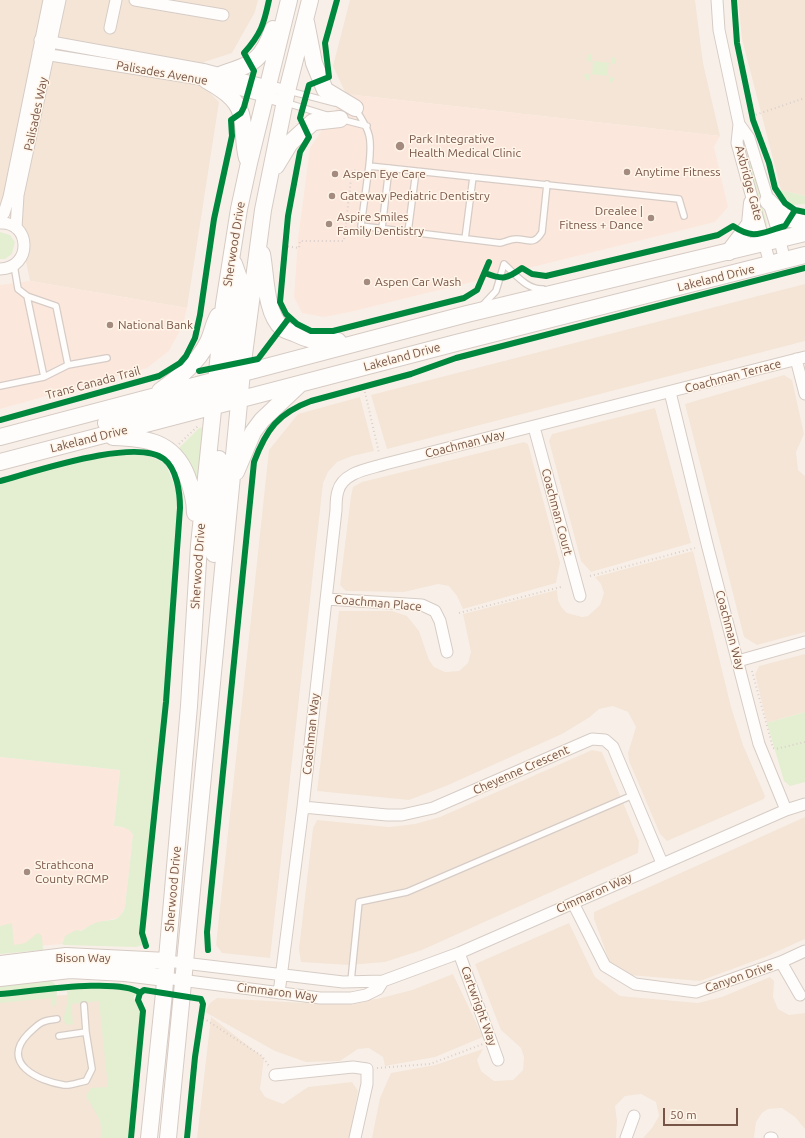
<!DOCTYPE html>
<style>
body{margin:0}
#map{position:relative;width:805px;height:1138px;overflow:hidden;background:#f8f0e8;font-family:Ubuntu,sans-serif}
canvas{display:block}
.scale{position:absolute;left:663px;top:1108px;width:75px;height:18px;box-sizing:border-box;border:2px solid #775546;border-top:0;padding-left:5px;font-size:12px;line-height:14px;white-space:nowrap;color:#775546;-webkit-text-stroke:3px #fff5e9;paint-order:stroke}
</style>
<div id="map">
<canvas width="805" height="1138"></canvas>
<div class="scale">50 m</div>
</div>
<script>
const context = document.querySelector('canvas').getContext('2d');
context.lineJoin = 'round';
function fillPath(path, color) { context.fillStyle = color; context.fill(path, 'evenodd'); }
function stroke(path, color, width, dash) { context.strokeStyle = color; context.lineWidth = width; context.lineCap = dash ? 'butt' : 'round'; context.setLineDash(dash || []); context.stroke(path); }
function write(font, color, halo, rows, align = 'center') {
  context.font = font + ' Ubuntu,sans-serif'; context.lineWidth = 3; context.setLineDash([]); context.textBaseline = 'middle'; context.strokeStyle = halo; context.fillStyle = color; for (const [text, x, y, turn = 0] of rows) {
    context.save(); context.translate(x, y); context.rotate((+turn || 0) * Math.PI / 180); context.textAlign = isNaN(turn) ? turn : align; if (halo) context.strokeText(text, 0, 0); context.fillText(text, 0, 0); context.restore();
  }
}
fillPath(new Path2D(`
 M 0,0 L 258,0 L 255,12 L 232,53 L 204,62 L 208,91 L 219,102 L 187,308 L 30,281 L 16,213 L 0,210 Z
 M 350,0 L 695,0 L 703,63 L 720,136 L 346,94 L 333,66 Z
 M 738,0 L 805,0 L 805,196 L 781,190 L 742,39 Z
 M 805,284 L 805,341 L 387,449 L 371,395 Z
 M 784,375 L 792,380 L 804,434 L 796,452 L 798,470 L 805,476 L 805,632 L 757,645 L 744,637 L 685,404 Z
 M 360,397 L 374,451 L 352,456 L 337,462 L 328,472 L 323,483 L 270,958 L 222,953 L 216,945 L 269,450 L 298,414 Z
 M 655,408 L 691,543 L 591,572 L 581,561 L 549,441 L 552,434 Z
 M 524,442 L 528,444 L 560,563 L 556,583 L 463,609 L 457,596 L 449,586 L 438,584 L 404,592 L 346,591 L 340,585 L 351,496 L 353,487 L 362,482 Z
 M 693,551 L 731,707 L 743,745 L 765,796 L 764,799 L 667,841 L 660,834 L 629,761 L 628,753 L 636,727 L 628,712 L 613,706 L 599,709 L 590,717 L 562,734 L 446,786 L 409,800 L 317,791 L 339,611 L 392,611 L 407,616 L 419,631 L 429,660 L 434,667 L 445,672 L 459,671 L 468,663 L 471,652 L 463,614 L 557,590 L 558,600 L 562,608 L 567,613 L 582,617 L 588,616 L 600,605 L 604,593 L 601,584 L 595,577 Z
 M 805,654 L 805,712 L 767,723 L 755,674 L 759,666 Z
 M 592,750 L 602,752 L 639,841 L 638,853 L 422,950 L 385,962 L 349,965 L 301,962 L 299,949 L 313,828 L 317,820 L 389,827 L 415,824 L 440,817 Z
 M 805,817 L 805,939 L 765,957 L 700,981 L 629,975 L 610,963 L 594,919 L 594,912 Z
 M 569,923 L 595,977 L 620,996 L 698,1003 L 722,997 L 770,977 L 774,981 L 773,997 L 778,1009 L 789,1015 L 805,1013 L 805,1129 L 795,1117 L 782,1108 L 768,1109 L 762,1113 L 756,1122 L 754,1138 L 643,1138 L 652,1128 L 659,1116 L 656,1102 L 641,1094 L 625,1096 L 615,1106 L 617,1121 L 616,1138 L 372,1138 L 380,1098 L 391,1073 L 435,1065 L 483,1049 L 477,1060 L 481,1071 L 494,1081 L 513,1080 L 523,1070 L 524,1057 L 521,1048 L 501,1030 L 475,964 Z
 M 453,974 L 483,1037 L 435,1057 L 385,1066 L 383,1057 L 369,1048 L 358,1049 L 340,1061 L 306,1062 L 275,1051 L 205,1012 L 210,1003 L 217,998 L 323,1004 L 377,999 L 412,990 Z
 M 132,991 L 120,1138 L 0,1138 L 0,999 Z
 M 211,1017 L 264,1058 L 260,1089 L 265,1097 L 283,1104 L 308,1087 L 352,1082 L 358,1091 L 349,1138 L 197,1138 Z`), '#f4e5d7');
fillPath(new Path2D(`
 M 346,94 L 720,136 L 714,147 L 728,207 L 715,222 L 350,312 L 324,317 L 302,313 L 294,297 L 298,239 L 310,148 Z
 M 30,281 L 187,308 L 183,325 L 169,351 L 147,368 L 0,409 L 0,285 Z
 M 0,757 L 120,770 L 114,826 L 126,828 L 131,830 L 133,835 L 125,907 L 120,917 L 93,924 L 63,940 L 62,944 L 0,949 Z`), '#fce7dd');
fillPath(new Path2D(`
 M 589,54 L 592,54 L 592,61 L 611,63 L 612,57 L 615,58 L 616,64 L 609,63 L 607,76 L 615,78 L 611,83 L 609,83 L 609,76 L 590,74 L 589,81 L 585,79 L 584,74 L 592,74 L 593,62 L 586,60 Z
 M 747,155 L 749,156 L 767,224 L 766,227 L 764,227 Z
 M 781,190 L 805,196 L 805,204 L 792,205 L 779,191 Z
 M 0,232 L 10,235 L 15,242 L 12,254 L 5,259 L 0,259 Z
 M 205,427 L 198,480 L 178,451 L 179,448 L 199,428 Z
 M 125,454 L 149,456 L 165,463 L 176,489 L 178,501 L 166,687 L 144,912 L 139,934 L 143,945 L 136,947 L 64,945 L 62,944 L 65,936 L 76,930 L 81,931 C 85,929 89,925 93,924 C 108,917 118,926 125,907 L 133,835 C 129,827 122,827 114,826 L 120,770 L 0,757 L 0,483 L 94,459 Z
 M 805,712 L 805,782 L 790,786 L 784,781 L 767,723 Z
 M 12,923 L 14,945 L 25,943 L 38,933 L 42,936 L 43,950 L 0,954 L 0,926 Z
 M 46,980 L 53,982 L 56,986 L 0,993 L 0,984 Z
 M 86,987 L 129,989 L 138,994 L 133,997 L 140,1008 L 140,1018 L 128,1138 L 102,1138 L 100,1120 L 86,1096 L 91,1088 L 108,1087 L 99,1001 L 71,1004 L 73,1024 L 67,1025 L 63,1020 L 68,1001 L 67,991 L 70,989 Z
 M 54,990 L 57,991 L 56,1004 L 53,1008 L 51,998 L 0,1003 L 0,995 Z`), '#e4eed1');
const lane = new Path2D(`
 M 289,91 L 335,103
 M 287,103 L 326,115
 M 356,110 C 371,132 372,139 369,166 L 679,199 L 684,216
 M 340,119 L 367,126
 M 369,166 L 361,226 L 500,243 C 505,242 511,239 516,239 C 528,239 534,246 542,232 L 547,184
 M 382,228 L 389,168
 M 408,232 L 416,171
 M 465,239 L 473,177
 M 14,265 L 18,289 L 27,296 L 56,306 L 68,365 L 44,377
 M 482,306 L 496,291 L 504,264 C 515,274 527,290 543,289
 M 68,365 L 107,358
 M 0,386 L 44,377 L 27,296
 M 351,981 L 359,902 L 407,892 L 633,795
 M 84,1005 L 86,1032
 M 57,1019 C 40,1021 40,1023 28,1034 C 0,1063 38,1081 64,1085 C 71,1086 79,1082 86,1081 L 92,1069 L 86,1032 L 59,1036`);
const street = new Path2D(`
 M 135,0 L 223,15
 M 717,0 L 719,30 L 739,124 L 737,143 L 770,264
 M 110,28 L 116,0
 M 40,40 L 206,70 L 287,91
 M 38,53 L 206,80 L 285,102
 M 739,124 L 749,138 L 777,229 L 785,261
 M 0,218 L 4,213 L 9,197 L 49,0
 M 0,223 C 31,221 33,268 0,269
 M 16,228 L 18,195 L 60,0
 M 796,359 L 805,394
 M 670,392 L 707,544 L 759,744 L 786,810
 M 534,427 L 580,596
 M 326,599 L 422,605 L 435,611 L 440,621 L 447,652
 M 738,661 L 805,642
 M 303,807 L 387,815 L 402,815 L 433,808 L 592,739 L 605,740 L 613,747 L 662,863
 M 573,903 L 605,966 L 635,984 L 696,992 L 781,962 L 805,951
 M 459,953 L 498,1060
 M 167,961 L 343,982 L 383,981 L 459,953 L 786,810 L 805,804
 M 781,962 L 800,995
 M 165,978 L 320,998 L 351,998 L 366,995 L 378,989 L 383,981
 M 279,993 L 303,807 L 336,510 C 336,504 336,497 338,491 C 343,472 369,469 385,464 L 805,357
 M 275,1075 L 353,1067 L 367,1069 L 367,1084 L 355,1138
 M 626,1138 L 634,1116
 M 770,1138 L 772,1138`);
const secondary = new Path2D(`
 M 306,22 L 314,63 L 325,90 L 355,108
 M 222,74 C 253,64 262,61 273,29
 M 206,80 C 220,88 237,98 241,114 C 245,129 243,144 247,158
 M 276,166 L 290,143 L 313,122 L 340,119
 M 768,201 L 783,216 L 805,224
 M 729,252 L 750,224 L 752,203
 M 262,254 C 266,274 265,313 282,328 C 286,331 292,332 296,334 C 310,341 323,343 338,341
 M 230,386 L 239,278 L 234,264
 M 160,391 C 179,377 197,364 208,342 C 212,334 213,325 218,316
 M 106,423 L 224,388
 M 0,437 L 467,314 L 805,233
 M 113,437 C 146,438 173,441 187,476 C 192,489 195,499 195,513
 M 0,462 L 456,343 L 805,255
 M 236,472 L 253,432 L 262,420 L 299,385
 M 214,554 L 219,459
 M 0,964 L 66,956 L 167,961
 M 0,978 L 70,970 L 125,973 L 165,978
 M 149,1138 L 164,993 L 189,706 L 199,545 L 224,304 L 239,209 L 249,163 L 289,0
 M 168,1138 L 243,362 L 263,210 L 287,91 L 310,0`);
stroke(lane, '#d6ccc5', 8);
stroke(street, '#d6ccc5', 13);
stroke(secondary, '#d6cbc4', 18);
stroke(new Path2D(`
 M 752,116 L 805,98
 M 284,246 L 299,248 L 300,241 L 344,241 L 352,170 L 360,171
 M 261,355 L 273,338
 M 364,388 L 379,453
 M 179,444 L 199,425
 M 590,576 L 695,548
 M 459,613 L 561,587
 M 752,671 L 773,748 L 776,749 L 805,742
 M 200,1016 L 262,1056 L 269,1066
 M 377,1068 L 430,1064 L 483,1044`), '#dad0cb', 2, [1, 3]);
stroke(lane, '#fefdfc', 5.5);
stroke(street, '#fefdfc', 11);
stroke(secondary, '#fefdfc', 16);
stroke(new Path2D(`
 M 337,0 L 325,43 L 329,77 L 309,85 L 300,118 L 309,137 L 300,152 L 288,216 L 280,302 L 286,314 L 297,324 L 311,331 L 333,331 L 464,298 L 477,290 L 489,262
 M 734,0 L 737,43 L 753,120 L 769,163 L 775,188 L 785,203 L 795,210 L 805,212
 M 485,273 C 503,280 507,279 522,268 L 532,274 L 546,276 L 718,235 L 733,226 C 755,241 762,232 785,226 L 795,210
 M 199,371 L 258,359 L 289,318
 M 0,420 L 159,376 L 180,363 L 186,356 L 195,338 L 200,315 L 214,219 L 232,136 L 231,120 L 241,113 L 244,107 L 254,71 L 244,53 C 261,34 264,24 269,0
 M 0,481 C 34,472 136,437 164,459 C 177,469 180,493 180,508 L 166,702 L 142,933 L 146,946
 M 208,950 L 207,932 L 254,462 C 266,430 278,413 311,401 L 411,374 L 456,358 L 805,268
 M 0,994 C 29,992 119,977 140,993 L 144,990 L 201,999 L 203,1004 L 195,1057 L 187,1138
 M 131,1138 L 143,1011 L 138,1000 L 140,993`), '#00873e', 6);
for (const [x, y, r, color] of [
 [400,146,5,"#a48b7f"],
 [627,172,4,"#a48b7f"],
 [335,174,4,"#a48b7f"],
 [332,196,4,"#a48b7f"],
 [651,218,4,"#a48b7f"],
 [329,224,4,"#a48b7f"],
 [367,282,4,"#a48b7f"],
 [110,325,4,"#a48b7f"],
 [27,872,4,"#a48b7f"]
]) { const dot = new Path2D(); dot.arc(x, y, r, 0, 2 * Math.PI); context.fillStyle = color; context.fill(dot); stroke(dot, '#fff5e9', 1.5); }
write('12px', '#775546', '#fff5e9', [
 ["Palisades Avenue",162,73,10],
 ["Palisades Way",36,114,-78],
 ["Axbridge Gate",749,183,75],
 ["Sherwood Drive",234,244,-81],
 ["Lakeland Drive",716,278,-14],
 ["Lakeland Drive",402,357,-15],
 ["Coachman Terrace",733,376,-15],
 ["Trans Canada Trail",93,383,-15],
 ["Lakeland Drive",89,439,-14],
 ["Coachman Way",465,444,-14],
 ["Coachman Court",557,512,75],
 ["Sherwood Drive",198,566,-86],
 ["Coachman Place",378,603,5],
 ["Coachman Way",730,630,75],
 ["Coachman Way",311,734,-84],
 ["Cheyenne Crescent",521,770,-24],
 ["Sherwood Drive",173,889,-85],
 ["Cimmaron Way",594,893,-24],
 ["Bison Way",83,958],
 ["Canyon Drive",739,977,-19],
 ["Cimmaron Way",277,992,7],
 ["Cartwright Way",479,1006,70]
]);
write('12px', '#775546', '#fff5e9', [
 ["Park Integrative",409,139],
 ["Health Medical Clinic",409,153],
 ["Anytime Fitness",635,172],
 ["Aspen Eye Care",343,174],
 ["Gateway Pediatric Dentistry",340,196],
 ["Drealee |",643,211,"right"],
 ["Fitness + Dance",643,225,"right"],
 ["Aspire Smiles",337,217],
 ["Family Dentistry",337,231],
 ["Aspen Car Wash",375,282],
 ["National Bank",118,325],
 ["Strathcona",35,865],
 ["County RCMP",35,879]
], 'left');
</script>
